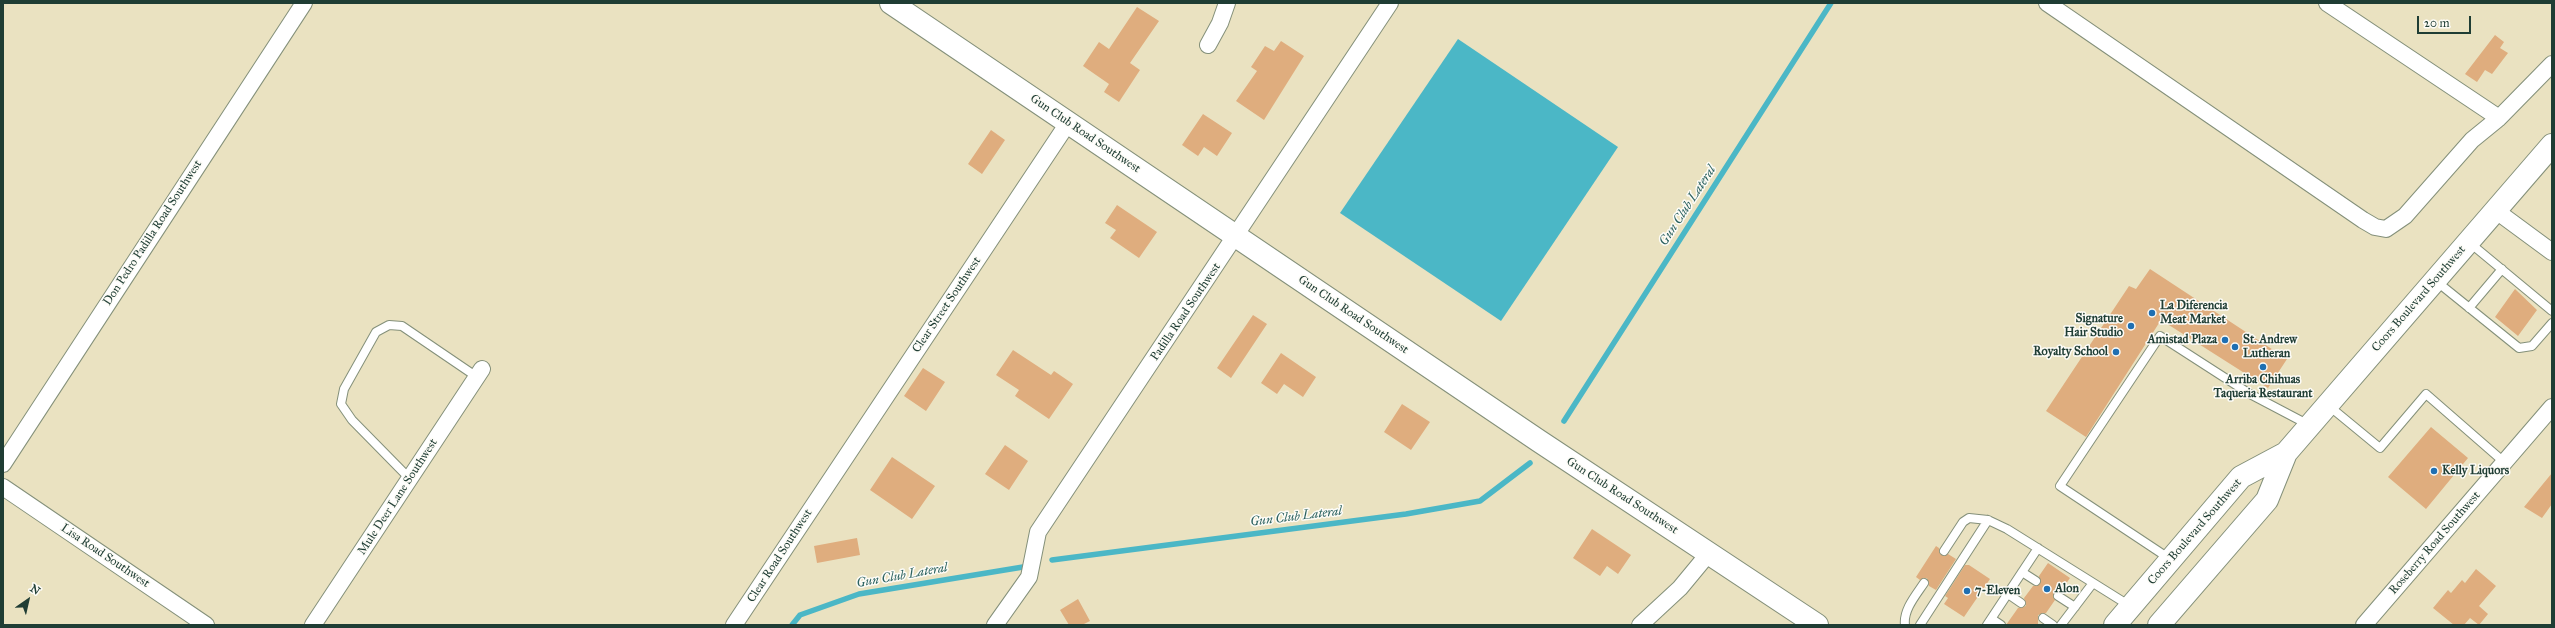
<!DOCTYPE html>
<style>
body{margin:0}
#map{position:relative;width:2555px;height:628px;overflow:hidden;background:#eae2c1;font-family:"IM FELL Great Primer",serif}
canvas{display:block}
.frame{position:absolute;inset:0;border:4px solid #1f3d34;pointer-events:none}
.north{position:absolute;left:8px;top:580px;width:40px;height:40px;-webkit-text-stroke:3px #fdfcf7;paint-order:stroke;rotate:34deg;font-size:11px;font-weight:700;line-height:16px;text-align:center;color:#1f3d34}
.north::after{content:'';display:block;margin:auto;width:14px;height:18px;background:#1f3d34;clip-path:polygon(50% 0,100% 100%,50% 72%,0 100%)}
.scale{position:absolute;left:2417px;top:16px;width:54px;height:18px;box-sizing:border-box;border:2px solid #1f3d34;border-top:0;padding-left:5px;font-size:12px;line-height:14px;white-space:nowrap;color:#1f3d34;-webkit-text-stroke:3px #fdfcf7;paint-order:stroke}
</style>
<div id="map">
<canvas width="2555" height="628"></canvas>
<div class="frame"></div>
<div class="north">N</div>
<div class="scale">20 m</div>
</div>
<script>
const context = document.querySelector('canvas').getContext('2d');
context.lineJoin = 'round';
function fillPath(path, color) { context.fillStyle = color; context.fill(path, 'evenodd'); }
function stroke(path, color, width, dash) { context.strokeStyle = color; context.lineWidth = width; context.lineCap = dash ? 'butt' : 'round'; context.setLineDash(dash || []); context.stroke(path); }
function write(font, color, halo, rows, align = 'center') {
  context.font = font + ' "IM FELL Great Primer",serif'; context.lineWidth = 3; context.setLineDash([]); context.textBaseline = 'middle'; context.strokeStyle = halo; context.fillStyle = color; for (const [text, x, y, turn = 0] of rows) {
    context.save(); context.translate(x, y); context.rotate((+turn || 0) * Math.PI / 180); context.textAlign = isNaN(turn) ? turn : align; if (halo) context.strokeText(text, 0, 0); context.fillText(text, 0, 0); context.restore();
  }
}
fillPath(new Path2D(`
 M 1458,39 L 1618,147 L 1501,321 L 1340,213 Z`), '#4bb7c6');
stroke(new Path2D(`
 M 1564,421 L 1831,3
 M 1052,560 L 1406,514 L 1480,501 L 1530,463
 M 792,625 L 800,615 L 859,594 L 1023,567`), '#4bb7c6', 5.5);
fillPath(new Path2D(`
 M 1137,7 L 1159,21 L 1130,63 L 1140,70 L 1119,102 L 1104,92 L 1109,84 L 1083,66 L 1099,42 L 1109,49 Z
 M 2495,35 L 2504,42 L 2500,48 L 2508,53 L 2492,74 L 2485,70 L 2477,82 L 2465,74 Z
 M 1281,41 L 1304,56 L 1264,120 L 1236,101 L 1257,71 L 1251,67 L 1265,46 L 1274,51 Z
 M 1203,114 L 1232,133 L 1217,156 L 1204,147 L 1198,156 L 1182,145 Z
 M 991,130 L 1005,140 L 982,174 L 968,164 Z
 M 1117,205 L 1157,232 L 1139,258 L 1110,238 L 1116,230 L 1105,223 Z
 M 2150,269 L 2287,359 L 2268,388 L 2161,320 L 2086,437 L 2046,411 L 2129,286 L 2136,289 Z
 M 2515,289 L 2537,310 L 2518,336 L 2495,317 Z
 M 1253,315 L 1267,324 L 1231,378 L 1217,368 Z
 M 1013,350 L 1051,375 L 1054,371 L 1073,384 L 1049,419 L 1015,396 L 1019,390 L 996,375 Z
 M 1281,353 L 1316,377 L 1303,397 L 1284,384 L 1277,394 L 1261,383 Z
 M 923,368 L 945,382 L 926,411 L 904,396 Z
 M 1402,404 L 1430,422 L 1411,450 L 1384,432 Z
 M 2431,427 L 2468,458 L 2426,509 L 2388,477 Z
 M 1005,445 L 1028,461 L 1009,490 L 985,474 Z
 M 892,457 L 935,486 L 912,519 L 870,490 Z
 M 2552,473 L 2552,504 L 2542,518 L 2524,507 Z
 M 1592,529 L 1631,555 L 1618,574 L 1607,566 L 1600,576 L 1573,558 Z
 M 857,538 L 860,555 L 817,563 L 814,546 Z
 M 1936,546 L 1939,548 L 1941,555 L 1948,554 L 1956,559 L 1936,590 L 1929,586 L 1927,578 L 1920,580 L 1916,577 Z
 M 2048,563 L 2070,578 L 2061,591 L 2054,593 L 2055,600 L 2046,613 L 2038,615 L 2038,625 L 2006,625 L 2018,608 L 2026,606 L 2024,598 L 2033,586 L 2040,584 L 2039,576 Z
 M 1965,565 L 1969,565 L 1990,579 L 1964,617 L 1944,604 L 1948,598 L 1945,596 Z
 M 2476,569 L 2496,586 L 2479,606 L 2488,614 L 2479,625 L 2470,618 L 2464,625 L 2454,625 L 2433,608 L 2448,590 L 2451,593 L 2462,580 L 2465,583 Z
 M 1078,599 L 1090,621 L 1082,625 L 1069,625 L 1060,610 Z`), '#dfad7e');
const lane = new Path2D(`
 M 2470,243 L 2552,311
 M 2436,281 L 2519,348 L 2532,346 L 2552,323
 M 2469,308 L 2502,269
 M 2329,406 L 2380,448 L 2426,394 L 2504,462
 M 410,479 L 352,420 L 341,404 L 344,389 L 376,332 L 389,325 L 402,326 L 477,377
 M 1944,551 L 1963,522 L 1969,518 L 1988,520
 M 2170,559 L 2060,486 L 2160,336 L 2250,394 L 2309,425
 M 2022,572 L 2036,581
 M 2008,594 L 2021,603
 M 2058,596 L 2075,607
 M 2043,618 L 2053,625
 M 1992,619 L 2001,625
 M 1905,625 C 1903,610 1916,595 1924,583
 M 1920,625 L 1988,520 L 2007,529 L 2130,606
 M 1987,625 L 2038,548
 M 2061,625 L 2093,583`);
const street = new Path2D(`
 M 2047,3 L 2363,220 L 2375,227 L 2386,229 L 2405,216 L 2472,140 L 2499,118 L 2552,64
 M 2327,3 L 2499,118
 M 1208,45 L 1220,23 L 1227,3
 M 2495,210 L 2552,252
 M 3,464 L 304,3
 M 3,487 L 206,625
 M 313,625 L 482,369
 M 734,625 L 1068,123
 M 995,625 L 1029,577 L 1038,532 L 1390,3
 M 1640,625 L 1680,588 L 1709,553
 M 2364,625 L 2552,407`);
const secondary = new Path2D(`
 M 891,3 L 1539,441 L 1817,625`);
const primary = new Path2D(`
 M 2115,625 L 2241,477 L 2286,453
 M 2159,625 L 2267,500 L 2286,453 L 2552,145`);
stroke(lane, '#84907a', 10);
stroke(street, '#84907a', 18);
stroke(secondary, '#84907a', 24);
stroke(primary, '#84907a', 24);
stroke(lane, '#fff', 8);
stroke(street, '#fff', 16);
stroke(secondary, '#fff', 22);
stroke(primary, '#fff', 22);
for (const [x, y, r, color] of [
 [2152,313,4,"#1f6fb2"],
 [2131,326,4,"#1f6fb2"],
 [2225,340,4,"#1f6fb2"],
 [2235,347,4,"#1f6fb2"],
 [2116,352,4,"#1f6fb2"],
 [2263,367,4,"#1f6fb2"],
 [2434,471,4,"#1f6fb2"],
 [2047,589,4,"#1f6fb2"],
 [1967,591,4,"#1f6fb2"]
]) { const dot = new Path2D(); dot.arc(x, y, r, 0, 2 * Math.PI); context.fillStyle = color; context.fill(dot); stroke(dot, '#fdfcf7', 1.5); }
write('12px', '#1f3d34', '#fdfcf7', [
 ["Gun Club Road Southwest",1085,134,34],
 ["Don Pedro Padilla Road Southwest",153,233,-57],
 ["Coors Boulevard Southwest",2419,299,-49],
 ["Clear Street Southwest",947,305,-56],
 ["Padilla Road Southwest",1186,312,-56],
 ["Gun Club Road Southwest",1353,315,34],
 ["Gun Club Road Southwest",1622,496,33],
 ["Mule Deer Lane Southwest",398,497,-57],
 ["Coors Boulevard Southwest",2195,532,-49],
 ["Roseberry Road Southwest",2435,543,-49],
 ["Lisa Road Southwest",105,556,34],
 ["Clear Road Southwest",780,556,-57]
]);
write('bold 12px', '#1f3d34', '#fdfcf7', [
 ["La Diferencia",2160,306],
 ["Meat Market",2160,320],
 ["Signature",2123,319,"right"],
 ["Hair Studio",2123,333,"right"],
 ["Amistad Plaza",2217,340,"right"],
 ["St. Andrew",2243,340],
 ["Lutheran",2243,354],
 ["Royalty School",2108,352,"right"],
 ["Arriba Chihuas",2263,380,"center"],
 ["Taqueria Restaurant",2263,394,"center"],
 ["Kelly Liquors",2442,471],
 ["Alon",2055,589],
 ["7-Eleven",1975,591]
], 'left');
write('italic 13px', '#2c6260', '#fdfcf7', [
 ["Gun Club Lateral",1688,206,-57],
 ["Gun Club Lateral",1296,517,-7],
 ["Gun Club Lateral",902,576,-10]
]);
</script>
